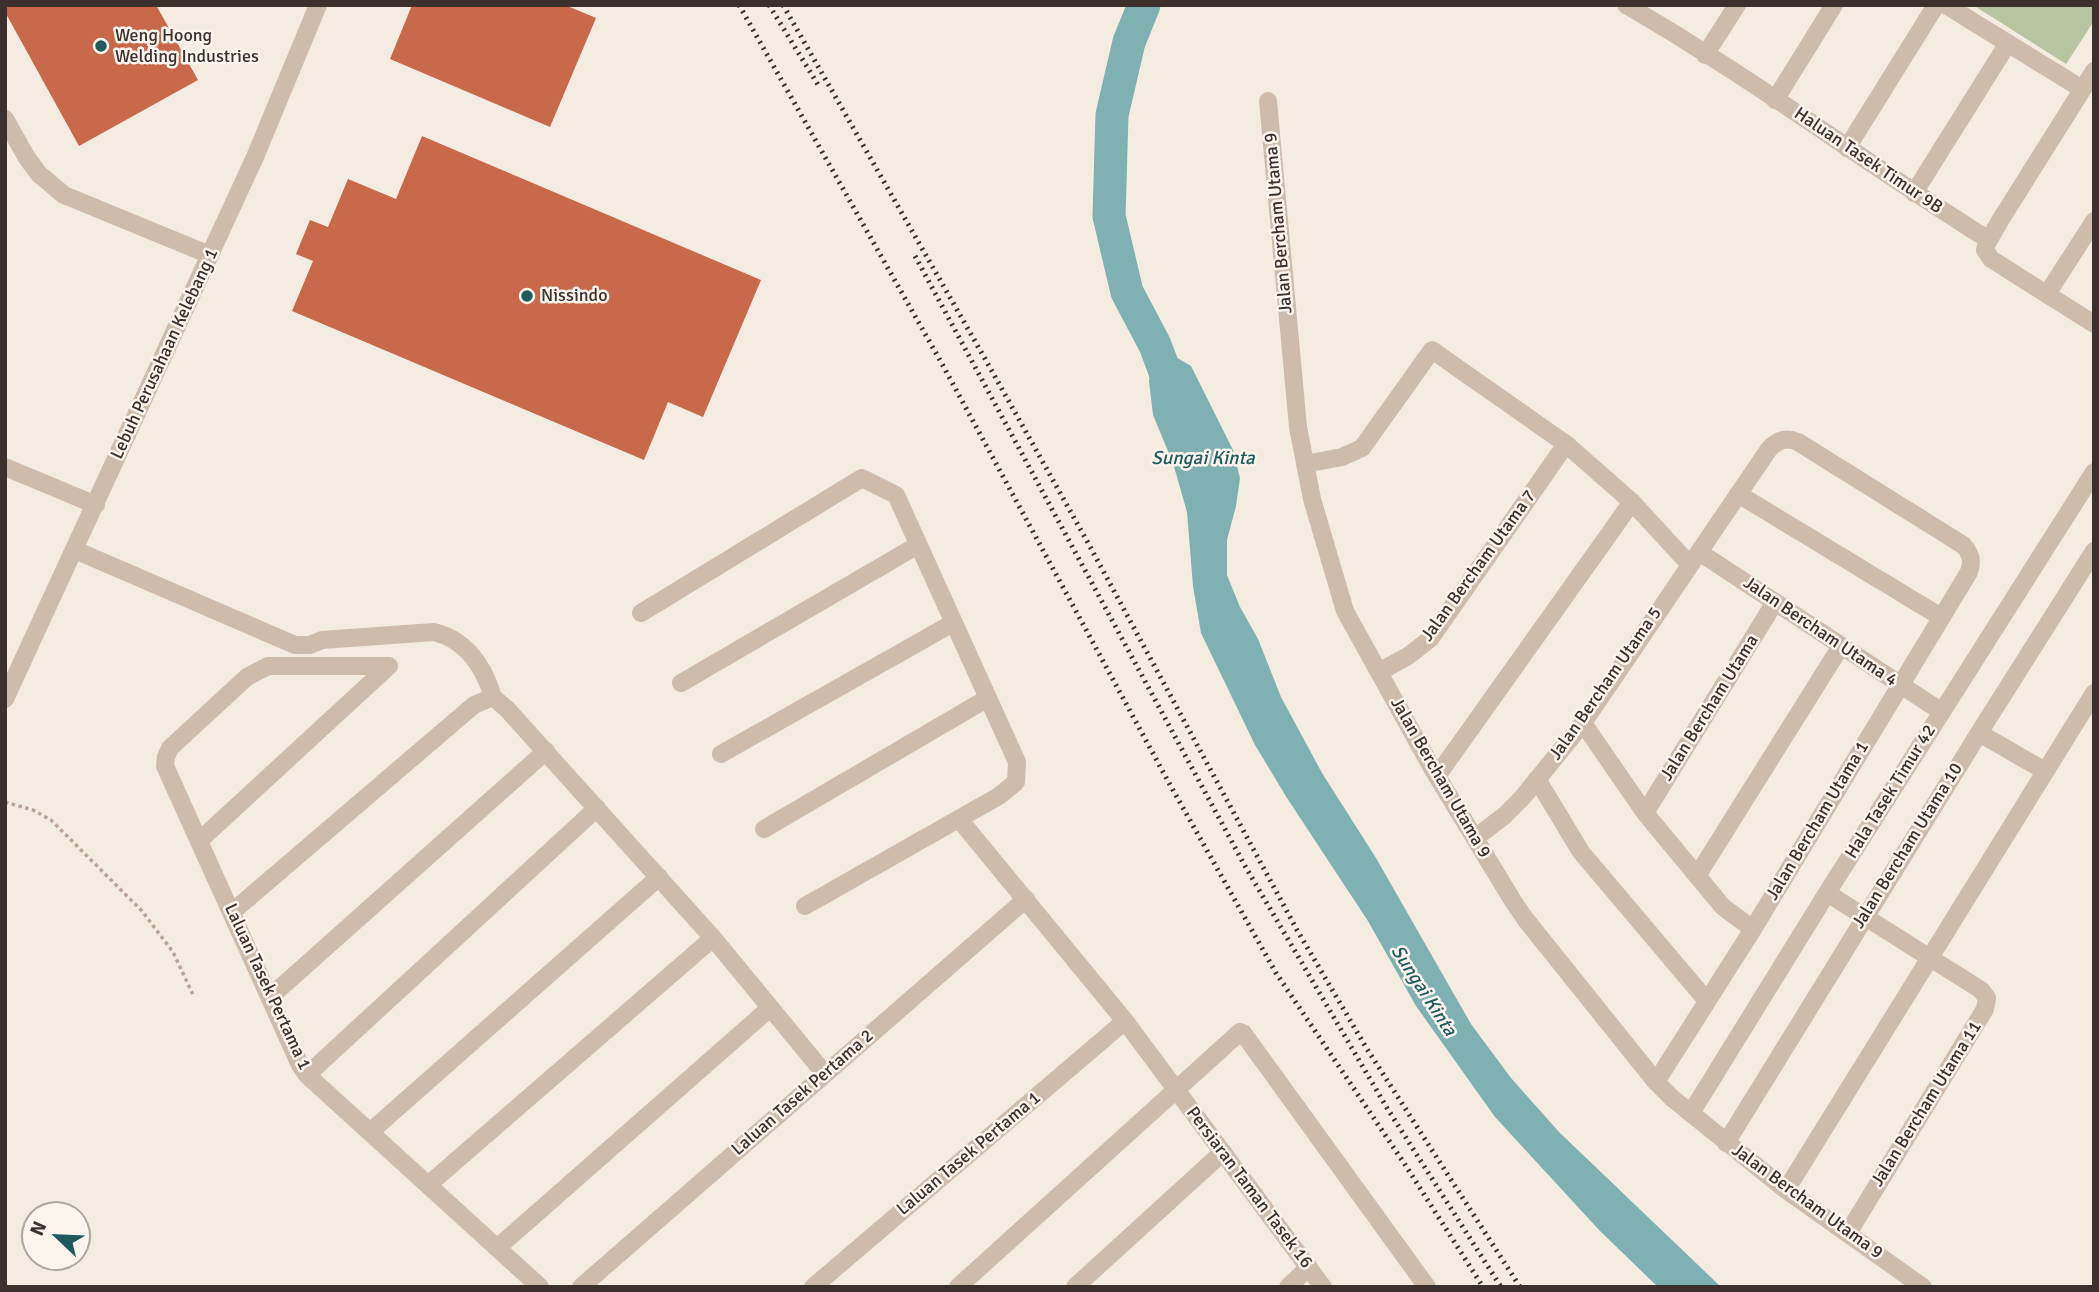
<!DOCTYPE html>
<style>
body{margin:0}
#map{position:relative;width:2099px;height:1292px;overflow:hidden;background:#f4ebe1;font-family:Signika,sans-serif}
canvas{display:block}
.frame{position:absolute;inset:0;border:7px solid #3b302b;pointer-events:none}
.north{position:absolute;left:21px;top:1201px;width:70px;height:70px;box-sizing:border-box;background:#fbf5ee;border:2px solid #aea6a0;border-radius:50%;rotate:293deg;font-size:19px;font-weight:700;line-height:28px;text-align:center;color:#3b302b}
.north::after{content:'';display:block;margin:auto;width:24px;height:32px;background:#1f5a5e;clip-path:polygon(50% 0,100% 100%,50% 72%,0 100%)}
</style>
<div id="map">
<canvas width="2099" height="1292"></canvas>
<div class="frame"></div>
<div class="north">N</div>
</div>
<script>
const context = document.querySelector('canvas').getContext('2d');
context.lineJoin = 'round';
function fillPath(path, color) { context.fillStyle = color; context.fill(path, 'evenodd'); }
function stroke(path, color, width, dash) { context.strokeStyle = color; context.lineWidth = width; context.lineCap = dash ? 'butt' : 'round'; context.setLineDash(dash || []); context.stroke(path); }
function write(font, color, halo, rows, align = 'center') {
  context.font = font + ' Signika,sans-serif'; context.lineWidth = 5; context.setLineDash([]); context.textBaseline = 'middle'; context.strokeStyle = halo; context.fillStyle = color; for (const [text, x, y, turn = 0] of rows) {
    context.save(); context.translate(x, y); context.rotate((+turn || 0) * Math.PI / 180); context.textAlign = isNaN(turn) ? turn : align; if (halo) context.strokeText(text, 0, 0); context.fillText(text, 0, 0); context.restore();
  }
}
fillPath(new Path2D(`
 M 1973,5 L 2094,5 L 2094,21 L 2066,64 Z`), '#b8c4a0');
fillPath(new Path2D(`
 M 1155,345 L 1191,366 L 1233,450 L 1240,478 L 1236,506 L 1227,540 L 1227,575 L 1240,607 L 1258,639 L 1281,697 L 1322,773 L 1376,858 L 1471,1024 L 1511,1078 L 1559,1132 L 1721,1287 L 1658,1287 L 1600,1231 L 1495,1117 L 1416,1006 L 1368,921 L 1287,798 L 1255,745 L 1201,633 L 1193,586 L 1187,512 L 1173,463 L 1153,415 L 1149,381 Z`), '#7fb0b2');
stroke(new Path2D(`
 M 1144,5 L 1129,42 L 1112,115 L 1109,216 L 1127,292 L 1155,345 L 1170,385`), '#7fb0b2', 33);
fillPath(new Path2D(`
 M 5,5 L 156,5 L 198,80 L 79,146 L 5,12 Z
 M 412,5 L 565,5 L 596,18 L 550,127 L 390,59 Z
 M 422,136 L 761,280 L 703,417 L 668,402 L 644,460 L 292,311 L 313,261 L 296,254 L 310,220 L 328,227 L 348,179 L 396,199 Z`), '#c8694b');
stroke(new Path2D(`
 M 5,802 L 33,810 L 51,820 L 142,911 L 173,952 L 194,997`), '#b9a596', 3.5, [3.5, 3.5]);
stroke(new Path2D(`
 M 1626,5 C 1751,77 1867,164 1989,240
 M 1946,5 L 2082,89
 M 1705,55 L 1737,5
 M 2094,71 L 2001,219 L 1986,245 L 1985,250 L 1991,259 L 2094,324
 M 1775,100 L 1834,5
 M 1268,101 L 1298,427 L 1312,499 L 1345,611 L 1432,768 L 1513,901 L 1526,920 L 1656,1082 L 1672,1098 L 1786,1190 L 1923,1287
 M 5,119 L 27,158 L 39,174 L 64,195 L 210,255
 M 1847,148 L 1936,5
 M 1914,193 L 2008,43
 M 2047,294 L 2094,221
 M 1305,464 L 1342,457 L 1362,448 L 1432,350 L 1566,444 L 1632,502 L 1690,565
 M 5,467 L 96,505
 M 1738,494 L 1941,617
 M 75,550 L 295,645 L 310,645 L 322,640 L 434,632 C 467,640 484,667 493,697
 M 1699,552 L 1942,712
 M 641,613 L 862,478 L 896,495 L 1017,762 L 1016,782 L 999,796 L 805,906
 M 389,666 L 268,666 L 247,677 L 170,748 L 166,757 L 165,766 L 300,1065 L 307,1075 L 540,1287
 M 1379,672 L 1408,656 L 1430,639 L 1566,444
 M 681,683 L 918,545
 M 5,699 L 255,157 L 318,5
 M 1583,723 L 1645,813 L 1723,907 L 1753,929
 M 1979,733 L 2045,771
 M 721,754 L 953,623
 M 1437,776 L 1632,502
 M 1537,779 L 1581,852 L 1707,1001
 M 1645,813 L 1775,602
 M 959,819 L 1125,1021 L 1323,1287
 M 764,829 L 988,698
 M 1475,838 L 1504,816 L 1522,798 L 1583,723 L 1769,449 C 1778,440 1786,437 1798,442 L 1963,545 C 1971,553 1973,561 1969,572 L 1753,929 L 1656,1082
 M 199,841 L 389,666
 M 1697,876 L 1841,646
 M 1827,893 L 1981,990 L 1987,998 L 1985,1009 L 1848,1233
 M 232,912 L 474,705 L 493,697 L 507,709 L 713,938 L 825,1074
 M 270,997 L 546,751
 M 307,1075 L 597,808
 M 1691,1113 L 1827,893 L 2094,472
 M 370,1132 L 659,877
 M 1726,1143 L 1979,733 L 2094,551
 M 428,1185 L 713,938
 M 1786,1190 L 2094,693
 M 497,1248 L 770,1008
 M 581,1287 L 1026,899
 M 813,1287 L 1125,1021
 M 958,1287 L 1240,1032 L 1243,1033 L 1427,1287
 M 1075,1287 L 1223,1152
 M 1288,1287 L 1309,1267`), '#cdbbac', 18);
stroke(new Path2D(`
 M 739,5 L 941,362 L 1169,783 L 1276,973 L 1404,1163 L 1483,1287
 M 769,5 L 820,88
 M 783,5 L 984,357 L 1087,541 L 1297,930 L 1367,1049 L 1520,1287
 M 915,256 L 1245,866 L 1387,1108 L 1501,1287`), '#3b302b', 5, [2, 5]);
for (const [x, y, r, color] of [
 [101,46,7,"#1f5a5e"],
 [527,296,7,"#1f5a5e"]
]) { const dot = new Path2D(); dot.arc(x, y, r, 0, 2 * Math.PI); context.fillStyle = color; context.fill(dot); stroke(dot, '#fbf5ee', 2.5); }
write('18px', '#3b302b', '#fbf5ee', [
 ["Weng Hoong",115,36],
 ["Welding Industries",115,57],
 ["Nissindo",541,296]
], 'left');
write('18px', '#3b302b', '#fbf5ee', [
 ["Haluan Tasek Timur 9B",1868,161,34],
 ["Jalan Bercham Utama 9",1279,223,-95],
 ["Lebuh Perusahaan Kelebang 1",165,354,-65],
 ["Jalan Bercham Utama 7",1479,566,-54],
 ["Jalan Bercham Utama 4",1820,632,34],
 ["Jalan Bercham Utama 5",1606,684,-55],
 ["Jalan Bercham Utama",1710,708,-58],
 ["Jalan Bercham Utama 9",1440,778,60],
 ["Hala Tasek Timur 42",1891,792,-58],
 ["Jalan Bercham Utama 1",1818,821,-59],
 ["Jalan Bercham Utama 10",1908,846,-58],
 ["Laluan Tasek Pertama 1",267,987,65],
 ["Laluan Tasek Pertama 2",803,1093,-41],
 ["Jalan Bercham Utama 11",1927,1104,-58],
 ["Laluan Tasek Pertama 1",969,1154,-40],
 ["Persiaran Taman Tasek 16",1249,1188,53],
 ["Jalan Bercham Utama 9",1807,1202,36]
]);
write('italic 19px', '#1f5a5e', '#fbf5ee', [
 ["Sungai Kinta",1203,459],
 ["Sungai Kinta",1423,991,57]
]);
</script>
